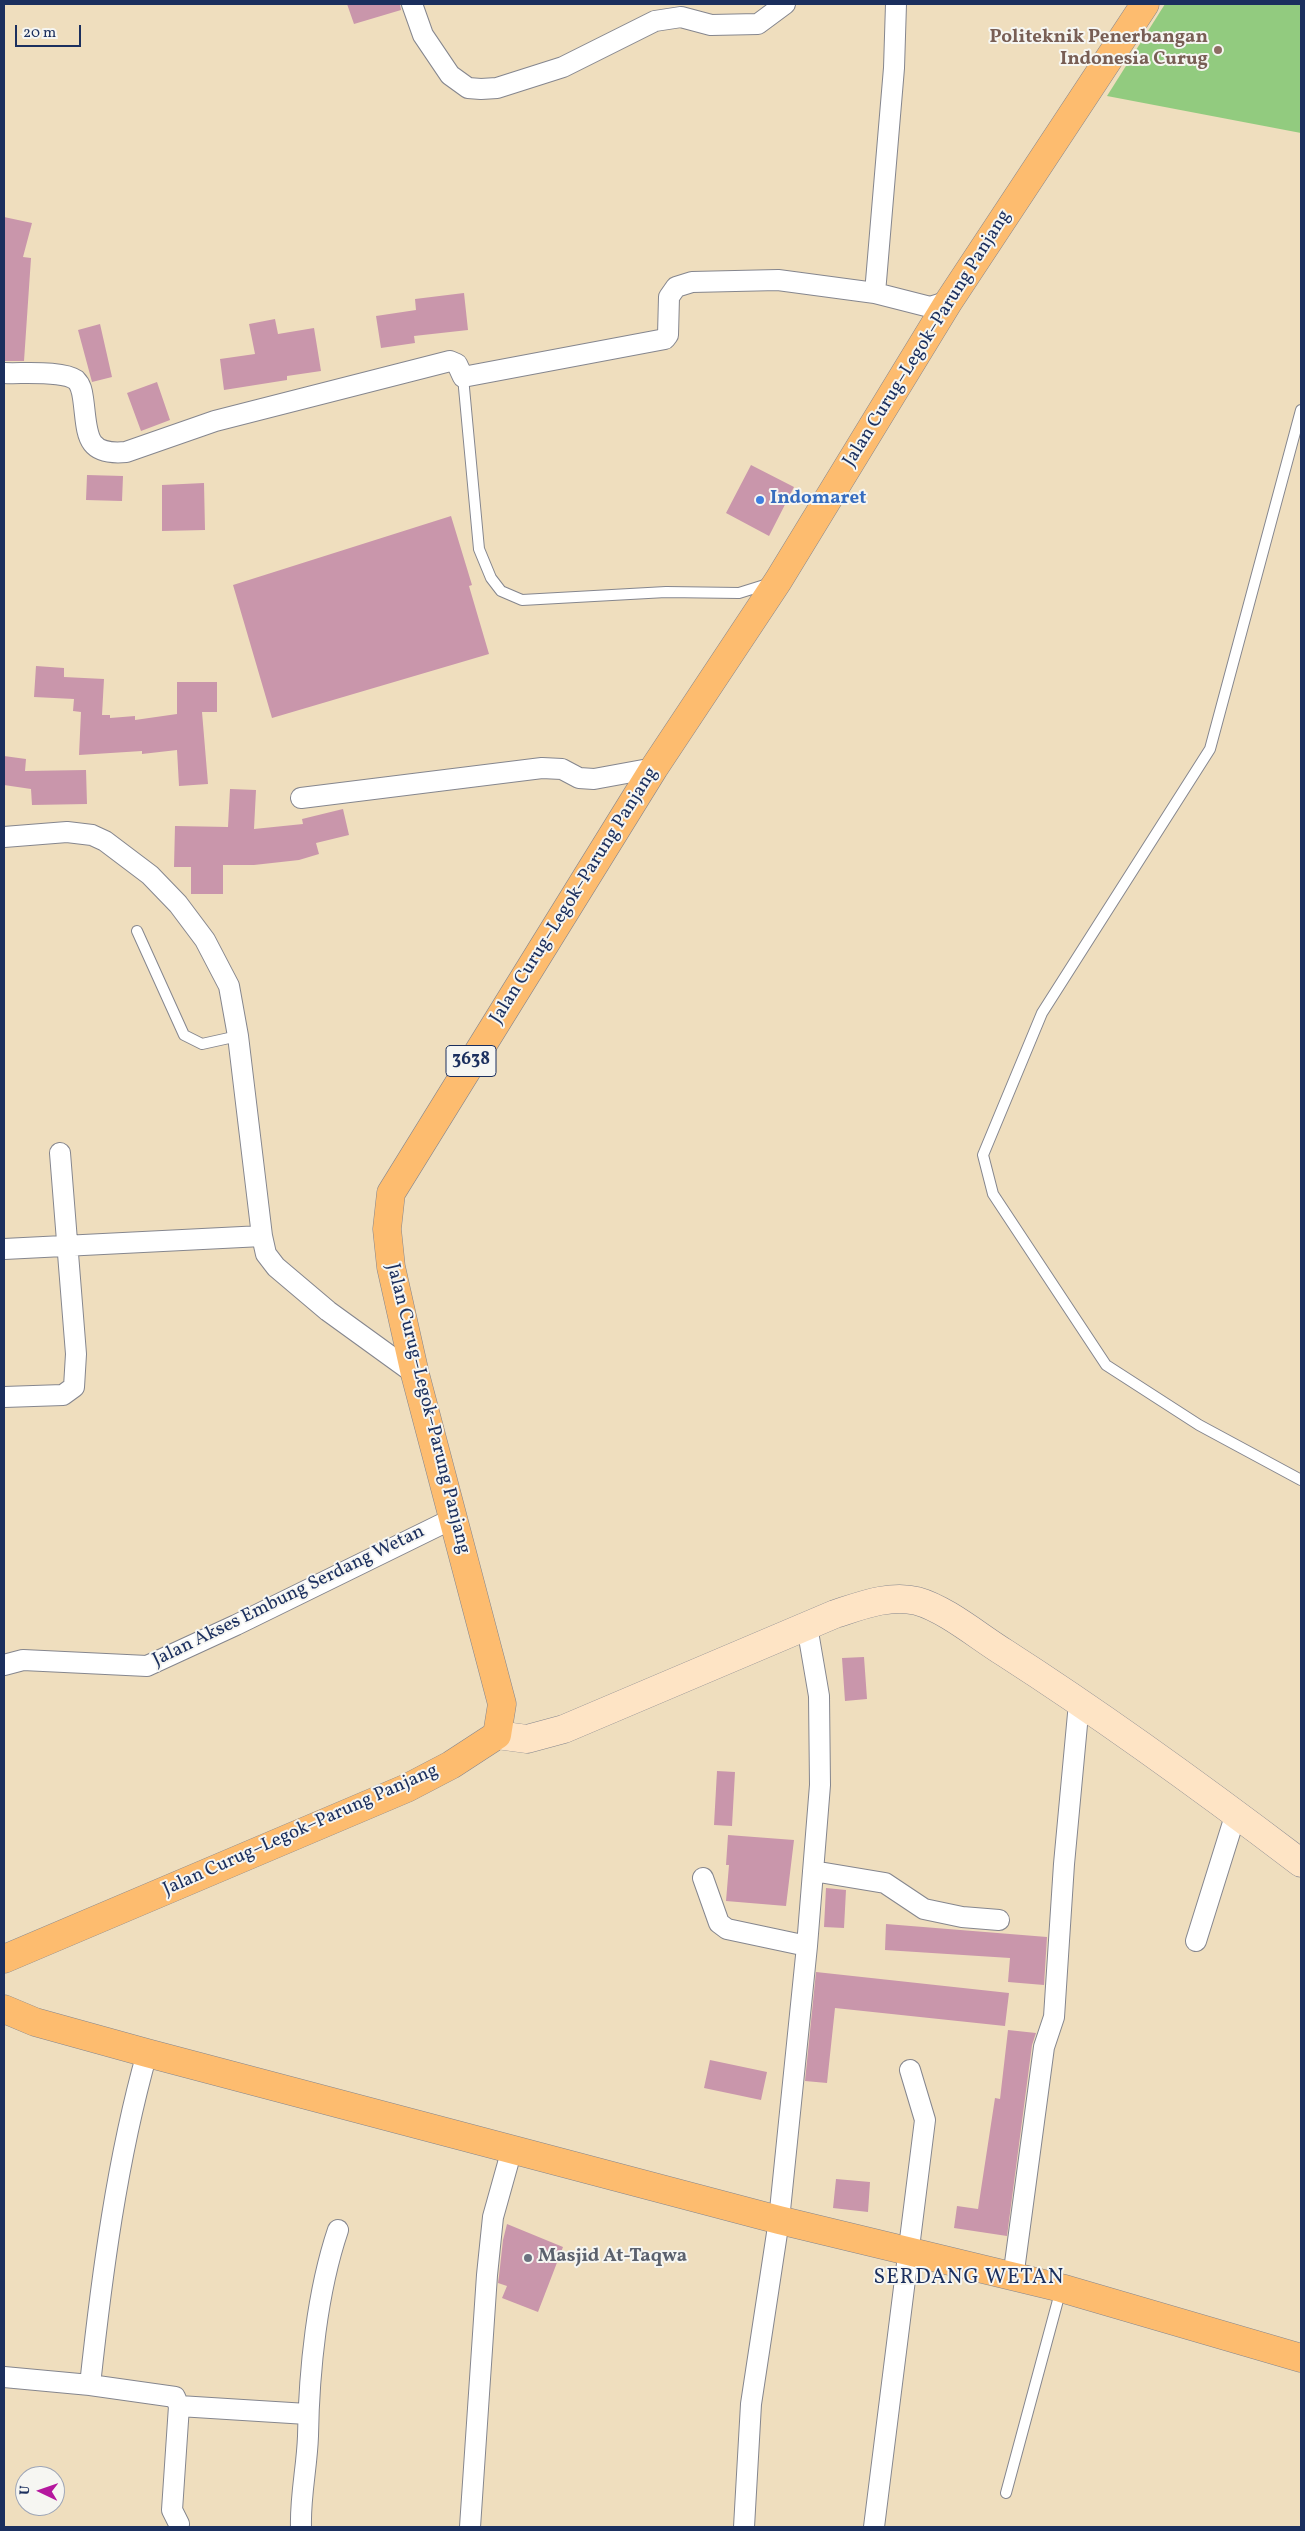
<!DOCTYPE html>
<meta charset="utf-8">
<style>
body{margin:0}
#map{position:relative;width:1305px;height:2531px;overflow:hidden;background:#efdebe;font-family:Vollkorn,serif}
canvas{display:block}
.frame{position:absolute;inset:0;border:5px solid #1b2f5e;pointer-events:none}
.north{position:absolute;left:15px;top:2466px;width:50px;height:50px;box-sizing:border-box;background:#f6f6f2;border:1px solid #9ea6b7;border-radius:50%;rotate:273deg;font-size:14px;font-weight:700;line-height:20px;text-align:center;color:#1b2f5e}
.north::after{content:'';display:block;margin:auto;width:18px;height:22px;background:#b5179e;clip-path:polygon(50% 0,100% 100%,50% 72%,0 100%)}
.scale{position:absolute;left:15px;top:25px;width:66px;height:22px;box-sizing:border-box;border:2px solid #1b2f5e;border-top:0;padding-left:6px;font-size:15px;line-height:18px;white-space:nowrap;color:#1b2f5e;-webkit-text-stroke:4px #f6f6f2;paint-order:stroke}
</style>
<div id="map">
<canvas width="1305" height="2531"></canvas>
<div class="frame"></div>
<div class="north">U</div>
<div class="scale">20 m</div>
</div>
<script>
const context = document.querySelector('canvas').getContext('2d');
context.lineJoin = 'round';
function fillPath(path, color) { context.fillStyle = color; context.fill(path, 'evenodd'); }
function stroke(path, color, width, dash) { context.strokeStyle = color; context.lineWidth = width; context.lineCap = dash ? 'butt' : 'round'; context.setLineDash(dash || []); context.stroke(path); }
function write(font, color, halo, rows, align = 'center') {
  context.font = font + ' Vollkorn,serif'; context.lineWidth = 4; context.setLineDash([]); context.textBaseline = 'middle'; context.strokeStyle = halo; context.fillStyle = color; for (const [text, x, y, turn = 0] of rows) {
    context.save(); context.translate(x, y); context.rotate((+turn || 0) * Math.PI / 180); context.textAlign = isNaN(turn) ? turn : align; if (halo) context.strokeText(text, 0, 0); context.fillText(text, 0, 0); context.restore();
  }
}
fillPath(new Path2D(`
 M 1165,4 L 1301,4 L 1301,133 L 1107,96 Z`), '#92cb7f');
fillPath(new Path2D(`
 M 347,4 L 400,4 L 401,10 L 354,24 Z
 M 4,217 L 32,223 L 23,257 L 31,258 L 24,361 L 4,361 Z
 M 464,293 L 468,330 L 414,336 L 415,343 L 381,348 L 376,316 L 416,310 L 415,299 Z
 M 275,319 L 278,334 L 314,328 L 321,371 L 287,376 L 287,380 L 224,390 L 220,359 L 255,354 L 249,324 Z
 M 100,324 L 112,377 L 92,382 L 78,330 Z
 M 157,382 L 170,420 L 141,431 L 127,393 Z
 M 751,465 L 794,487 L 769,536 L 726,513 Z
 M 87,475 L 123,476 L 122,501 L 86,500 Z
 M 204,483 L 205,530 L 162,531 L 162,485 Z
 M 451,516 L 472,585 L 469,586 L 489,654 L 272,718 L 233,585 Z
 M 36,666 L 64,668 L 64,677 L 104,679 L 102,715 L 110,715 L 110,718 L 135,716 L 135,720 L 177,714 L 177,682 L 217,682 L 217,712 L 202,712 L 208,784 L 179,786 L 177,750 L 142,754 L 142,751 L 79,755 L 81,712 L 73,711 L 74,699 L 34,697 Z
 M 4,756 L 26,759 L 25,771 L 86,770 L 87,804 L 32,805 L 31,789 L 4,785 Z
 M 230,789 L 256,790 L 254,829 L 303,824 L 302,819 L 343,809 L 349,835 L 316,843 L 319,854 L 299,860 L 254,865 L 223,865 L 223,894 L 191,894 L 191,867 L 174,867 L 175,826 L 228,827 Z
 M 864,1657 L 867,1699 L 845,1701 L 842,1658 Z
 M 717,1771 L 735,1772 L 732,1826 L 714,1825 Z
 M 728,1835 L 794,1840 L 786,1906 L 726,1901 L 729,1865 L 726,1865 Z
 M 826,1888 L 846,1890 L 844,1928 L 824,1927 Z
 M 886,1924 L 1047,1937 L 1044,1985 L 1008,1982 L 1010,1958 L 885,1950 Z
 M 816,1972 L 1009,1993 L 1005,2026 L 835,2008 L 827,2083 L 805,2081 Z
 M 1008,2030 L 1036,2033 L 1032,2045 L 1007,2236 L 954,2228 L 957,2206 L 978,2209 L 995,2098 L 1000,2099 Z
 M 710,2060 L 767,2072 L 761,2100 L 704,2088 Z
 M 836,2179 L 870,2182 L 868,2212 L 833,2208 Z
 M 507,2224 L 563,2247 L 538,2312 L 502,2298 L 507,2286 L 498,2283 L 499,2276 L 503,2240 Z`), '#c996ab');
const lane = new Path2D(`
 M 463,377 L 479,549 L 491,578 L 501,591 L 522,600 L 666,592 L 739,593 L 771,583
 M 1301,410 L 1210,749 L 1042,1013 L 983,1155 L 993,1194 L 1106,1365 L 1199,1425 L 1301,1480
 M 137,931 L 184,1035 L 202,1044 L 238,1036
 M 1006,2493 L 1061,2289`);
const street = new Path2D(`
 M 412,4 L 423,35 L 450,75 L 468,88 L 481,89 L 497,88 L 563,67 L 655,21 L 681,17 L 711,25 L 758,24 L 785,4
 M 896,4 L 894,68 L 875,293 L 930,307 L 949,301
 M 4,373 C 21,374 62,370 76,380 C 81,385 82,391 83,398 C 88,432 83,456 126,452 L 215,421 L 450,361 L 457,364 L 463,377 L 665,339 L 668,335 L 669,297 L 676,287 L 692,282 L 778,280 L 875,293
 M 301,798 L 542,768 L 562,769 L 579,778 L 594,779 L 654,768
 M 4,837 L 67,832 L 92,835 L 105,841 L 150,875 L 178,904 L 205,940 L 229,986 L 238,1036 L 262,1236 L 266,1254 L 276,1267 L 328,1311 L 415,1374
 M 4,1249 L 262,1236
 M 4,1397 L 63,1395 L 74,1387 L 76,1354 L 60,1153
 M 4,1665 L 23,1660 L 147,1666 L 236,1625 L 454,1518
 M 813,1871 L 885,1883 L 924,1909 L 962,1917 L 999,1920
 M 703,1878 L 719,1923 L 727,1929 L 807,1946
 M 1196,1941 L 1236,1813
 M 1013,2278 L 1044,2047 L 1054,2017 L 1064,1864 L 1079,1703
 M 4,2377 L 90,2385 C 102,2274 117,2160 147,2053
 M 90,2385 L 175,2397 L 179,2406 L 172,2510 L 179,2524
 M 179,2406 L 307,2414
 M 301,2527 C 300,2496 307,2467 308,2436 C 309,2371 317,2292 338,2230
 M 470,2527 L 487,2275 L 493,2217 L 512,2149
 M 744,2527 L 751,2404 L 779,2220 L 807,1946 L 820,1785 L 819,1696 L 807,1626
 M 874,2527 L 925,2120 L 910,2070`);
const secondary = new Path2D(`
 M 497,1735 L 527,1739 L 564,1729 L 835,1614 C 860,1606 890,1594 917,1601 C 946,1609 979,1637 1005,1653 C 1106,1718 1205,1790 1301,1863`);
const primary = new Path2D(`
 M 4,1959 L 407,1788 L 451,1765 L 497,1735 L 502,1704 L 415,1374 L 391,1267 L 387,1229 L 391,1193 L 654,768 L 778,581 L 949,301 L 1145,4
 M 4,2009 L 35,2022 L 147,2053 L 779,2220 L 1061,2288 L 1301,2358`);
stroke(lane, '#85868e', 12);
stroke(street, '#85868e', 22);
stroke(secondary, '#85868e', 29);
stroke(primary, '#85868e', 29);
stroke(lane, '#fff', 10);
stroke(street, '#fff', 20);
stroke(secondary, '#fee4c5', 28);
stroke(primary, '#fdbc6f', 28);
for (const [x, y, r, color] of [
 [1218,50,5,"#8d6e63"],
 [760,500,5,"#3f7fe0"],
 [528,2258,5,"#6b7280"]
]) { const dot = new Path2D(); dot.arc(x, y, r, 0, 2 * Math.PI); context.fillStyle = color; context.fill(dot); stroke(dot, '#f6f6f2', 2); }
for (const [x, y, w] of [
 [471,1061,50]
]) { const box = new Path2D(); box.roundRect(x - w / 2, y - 15.5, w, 31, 4); context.fillStyle = '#f6f6f2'; context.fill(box); stroke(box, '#1b2f5e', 1); }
write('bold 18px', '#1b2f5e', null, [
 ["3638",471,1061]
]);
write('bold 19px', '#785e54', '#f6f6f2', [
 ["Politeknik Penerbangan",1208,39],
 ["Indonesia Curug",1208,61]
], 'right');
write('19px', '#1b2f5e', '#f6f6f2', [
 ["Jalan Curug–Legok–Parung Panjang",928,339,-58],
 ["Jalan Curug–Legok–Parung Panjang",575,896,-58],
 ["Jalan Curug–Legok–Parung Panjang",427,1409,76],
 ["Jalan Akses Embung Serdang Wetan",289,1597,-26],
 ["Jalan Curug–Legok–Parung Panjang",301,1831,-24]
]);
write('bold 19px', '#366cbe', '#f6f6f2', [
 ["Indomaret",770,500]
], 'left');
write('bold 19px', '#5b616d', '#f6f6f2', [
 ["Masjid At-Taqwa",538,2258]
], 'left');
context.letterSpacing = '1px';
write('21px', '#1b2f5e', '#f6f6f2', [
 ["SERDANG WETAN",969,2279]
]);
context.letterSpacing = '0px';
</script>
